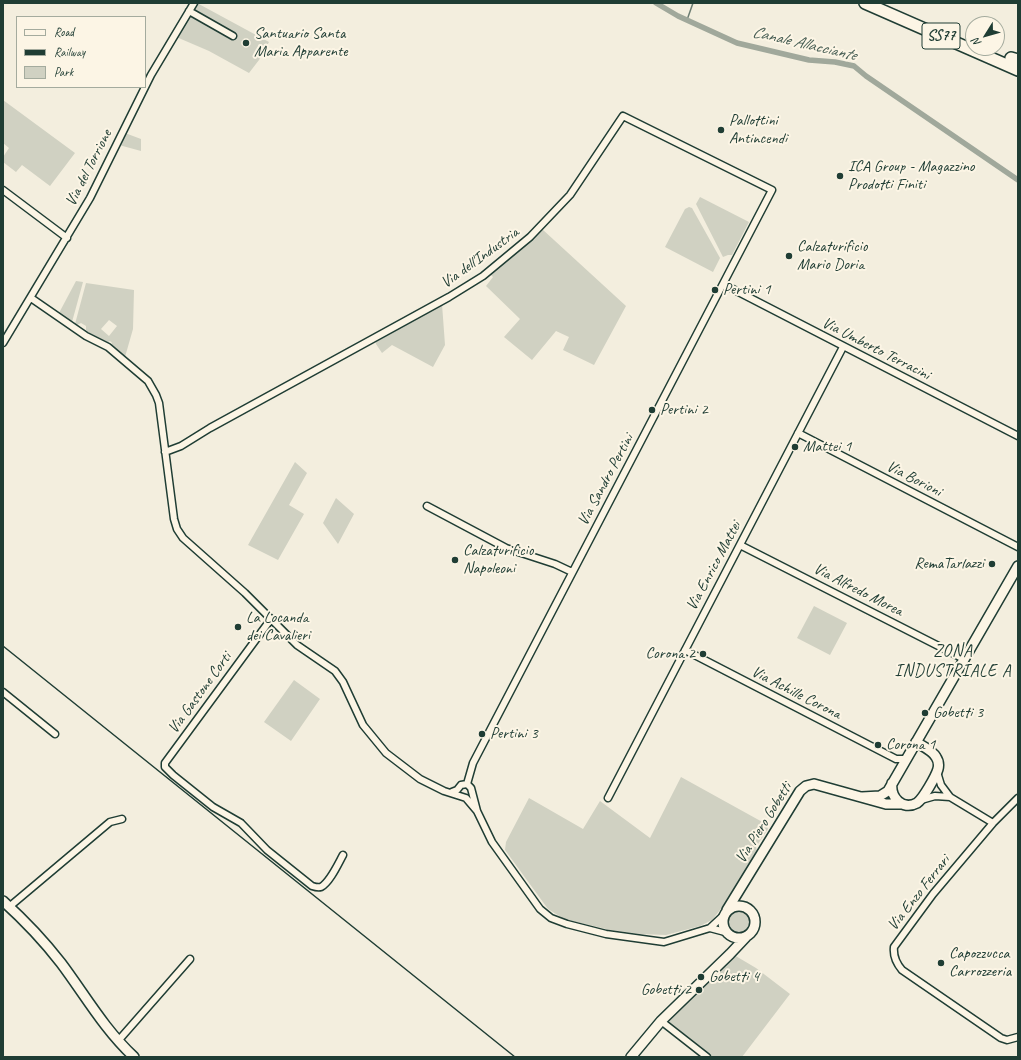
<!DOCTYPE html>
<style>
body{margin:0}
#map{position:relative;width:1021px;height:1060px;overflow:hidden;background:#f3eede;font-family:Caveat,sans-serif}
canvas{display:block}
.frame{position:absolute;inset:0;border:4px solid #1f3d34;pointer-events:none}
.legend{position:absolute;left:16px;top:16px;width:130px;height:72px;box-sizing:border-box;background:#fcf5e5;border:1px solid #a4ab9e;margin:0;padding:5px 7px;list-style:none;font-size:12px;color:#1f3d34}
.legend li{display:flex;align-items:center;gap:8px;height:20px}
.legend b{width:20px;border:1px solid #a4ab9e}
.north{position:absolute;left:965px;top:16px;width:40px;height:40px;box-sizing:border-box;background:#fcf5e5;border:1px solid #a4ab9e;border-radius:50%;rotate:233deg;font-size:11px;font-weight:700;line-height:16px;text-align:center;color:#1f3d34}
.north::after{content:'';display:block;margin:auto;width:14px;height:18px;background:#1f3d34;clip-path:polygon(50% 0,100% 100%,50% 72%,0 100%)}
</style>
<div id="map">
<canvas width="1021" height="1060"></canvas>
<div class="frame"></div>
<ul class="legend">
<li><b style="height:5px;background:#fcf5e5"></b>Road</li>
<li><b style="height:5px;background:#1f3d34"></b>Railway</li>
<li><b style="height:11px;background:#d0d1c2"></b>Park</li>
</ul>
<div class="north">N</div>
</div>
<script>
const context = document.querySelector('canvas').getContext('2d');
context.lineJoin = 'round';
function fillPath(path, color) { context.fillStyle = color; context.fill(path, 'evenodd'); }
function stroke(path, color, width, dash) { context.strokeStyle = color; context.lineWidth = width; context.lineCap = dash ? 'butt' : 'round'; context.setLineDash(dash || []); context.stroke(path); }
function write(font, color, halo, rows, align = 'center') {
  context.font = font + ' Caveat,sans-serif'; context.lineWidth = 4; context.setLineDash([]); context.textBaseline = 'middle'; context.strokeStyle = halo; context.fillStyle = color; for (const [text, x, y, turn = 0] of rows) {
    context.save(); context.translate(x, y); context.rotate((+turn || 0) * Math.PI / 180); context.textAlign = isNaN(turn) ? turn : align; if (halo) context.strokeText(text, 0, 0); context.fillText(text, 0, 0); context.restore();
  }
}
fillPath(new Path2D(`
 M 197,3 L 269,42 L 259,60 L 249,73 L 209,51 L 174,36 Z
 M 3,100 L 75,153 L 50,186 L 22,165 L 16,172 L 3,162 L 3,157 L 9,148 L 3,143 Z
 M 125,133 L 141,139 L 141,151 L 119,145 Z
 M 700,197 L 749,222 L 732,255 L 728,255 L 723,257 L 696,204 Z
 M 689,207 L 692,208 L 720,258 L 713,272 L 665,247 L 685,209 Z
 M 542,229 L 626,306 L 594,365 L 563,350 L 569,337 L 556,331 L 532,360 L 504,337 L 520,319 L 486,286 L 493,277 L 490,274 L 512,257 Z
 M 76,281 L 83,282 L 72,322 L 59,313 Z
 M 86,283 L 134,290 L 133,329 L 125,357 L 112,345 L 112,343 L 110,341 L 108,342 L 93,336 L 86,330 L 86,326 L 81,323 L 77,325 L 75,324 ZM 109,320 L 117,326 L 109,336 L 101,329 Z
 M 442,304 L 445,345 L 433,367 L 392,345 L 382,353 L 376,344 L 376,342 Z
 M 295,462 L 307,473 L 289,505 L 304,514 L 278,560 L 248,545 Z
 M 336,498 L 354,514 L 338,544 L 323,523 Z
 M 814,606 L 847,623 L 830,655 L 797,638 Z
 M 294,680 L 320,699 L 291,741 L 264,722 Z
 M 681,777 L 766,824 L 768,829 L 756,847 L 757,851 L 720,910 L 712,920 L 700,926 L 666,935 L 640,934 L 610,930 L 564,919 L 548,909 L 505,850 L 506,842 L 529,798 L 583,829 L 600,801 L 650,838 Z
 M728 922a11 11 0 1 1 22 0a11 11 0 1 1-22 0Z
 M 734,955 L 756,968 L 790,994 L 742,1057 L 711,1057 L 673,1028 C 669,1024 668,1023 670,1017 Z`), '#d0d1c2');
stroke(new Path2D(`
 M 687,20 L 693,3`), '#6c7d72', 1.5);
stroke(new Path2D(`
 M 656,3 L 678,16 L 737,43 L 809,60 L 835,62 L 854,66 L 866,76 L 1018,180`), '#a0a89b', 5.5);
const street = new Path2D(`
 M 189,11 L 233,36
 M 3,190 L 67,238
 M 723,284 L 1018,436
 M 31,298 L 86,336 L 108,347 L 148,381 L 156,395 L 159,403 L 174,519 L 177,529 L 183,538 L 245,593 L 297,645 L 335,671 L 343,682 L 363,725 L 386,753 L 420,779 L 444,791 L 466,798 L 477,811
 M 3,343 L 90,198 L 151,75 L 194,3
 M 798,433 L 1018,547
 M 165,452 L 181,446 L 210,428 L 449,297 L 483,276 L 530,237 L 570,195 L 623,116 L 772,190 L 473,763 L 467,784
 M 427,506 L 506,548 L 555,564 L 572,572
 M 740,545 L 964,659
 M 271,619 L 165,763 L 165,767 L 173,775 L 213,807 L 241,823 L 267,850 L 312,886 C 315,887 318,888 321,887 C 330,882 338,864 343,855
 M 685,650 L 896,759 L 906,759
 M 3,692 L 55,734
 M 937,772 L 941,785 L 950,797 L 993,823
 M 467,784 L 471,788 L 477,811 L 492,842 L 540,909 L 551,918 L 567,924 L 606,934 L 664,942 L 710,928 L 724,915
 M 452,792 L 457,790 L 461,785 L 467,784
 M 608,798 L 843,347
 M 1018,798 L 993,823 L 933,894 L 894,947 C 893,956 896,963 902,970 L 1001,1038 L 1007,1040 L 1018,1037
 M 921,800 L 935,796 L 950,797
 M 9,907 L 110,822 L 122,819
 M 710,928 L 725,932
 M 661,1021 L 707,1057
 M 118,1041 L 190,959`);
const secondary = new Path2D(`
 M 892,783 C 890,797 902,811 917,803 C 923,799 936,776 938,769 C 939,765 938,760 936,757 C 932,750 922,746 916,742
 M 862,797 L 880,796 L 888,791 L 1018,566
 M 3,901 C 24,920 44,941 61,963 C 85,995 104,1029 134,1057
 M723 922a16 16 0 1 1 32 0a16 16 0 1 1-32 0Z
 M 727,910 L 800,791 L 806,786 L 814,784 L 886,804 L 902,804
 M 631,1057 L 661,1021 L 730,954 L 746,937`);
const highway = new Path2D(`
 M 865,3 L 1018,70
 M 1011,58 L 1018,60`);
stroke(street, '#1f3d34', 9);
stroke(secondary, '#1f3d34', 12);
stroke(highway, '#1f3d34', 14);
stroke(street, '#fcf5e5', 6);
stroke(secondary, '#fcf5e5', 9);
stroke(highway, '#fcf5e5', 11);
stroke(new Path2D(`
 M 3,646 L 515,1057`), '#1f3d34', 1.5);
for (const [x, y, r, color] of [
 [246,43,4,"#1f3d34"],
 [721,130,4,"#1f3d34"],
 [840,176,4,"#1f3d34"],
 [789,256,4,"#1f3d34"],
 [715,290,4,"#1f3d34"],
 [652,410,4,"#1f3d34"],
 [795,447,4,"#1f3d34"],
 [455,560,4,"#1f3d34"],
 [992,564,4,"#1f3d34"],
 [238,627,4,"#1f3d34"],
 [703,654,4,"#1f3d34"],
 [925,713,4,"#1f3d34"],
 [482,734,4,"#1f3d34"],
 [878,745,4,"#1f3d34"],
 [941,963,4,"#1f3d34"],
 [701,977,4,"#1f3d34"],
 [699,990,4,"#1f3d34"]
]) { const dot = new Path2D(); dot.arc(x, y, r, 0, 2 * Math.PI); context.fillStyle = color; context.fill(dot); stroke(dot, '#fcf5e5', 1.5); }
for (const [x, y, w] of [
 [941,36,38]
]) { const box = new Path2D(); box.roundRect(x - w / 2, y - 13, w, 26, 3); context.fillStyle = '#fcf5e5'; context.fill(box); stroke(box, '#1f3d34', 1); }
write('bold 15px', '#1f3d34', null, [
 ["SS77",941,36]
]);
write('16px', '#1f3d34', '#fcf5e5', [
 ["Santuario Santa",254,34],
 ["Maria Apparente",254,52],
 ["Pallottini",729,121],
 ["Antincendi",729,139],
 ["ICA Group - Magazzino",848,167],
 ["Prodotti Finiti",848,185],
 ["Calzaturificio",797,247],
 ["Mario Doria",797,265],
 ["Pertini 1",723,290],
 ["Pertini 2",660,410],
 ["Mattei 1",803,447],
 ["Calzaturificio",463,551],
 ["Napoleoni",463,569],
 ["RemaTarlazzi",984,564,"right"],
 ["La Locanda",246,618],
 ["dei Cavalieri",246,636],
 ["Corona 2",695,654,"right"],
 ["Gobetti 3",933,713],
 ["Pertini 3",490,734],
 ["Corona 1",886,745],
 ["Capozzucca",949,954],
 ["Carrozzeria",949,972],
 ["Gobetti 4",709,977],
 ["Gobetti 2",691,990,"right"]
], 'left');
write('16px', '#1f3d34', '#fcf5e5', [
 ["Via del Torrione",89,168,-63],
 ["Via dell'Industria",480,258,-36],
 ["Via Umberto Terracini",876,349,27],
 ["Via Borioni",914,479,27],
 ["Via Sandro Pertini",606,480,-62],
 ["Via Enrico Mattei",714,566,-62],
 ["Via Alfredo Morea",858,590,27],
 ["Via Gastone Corti",200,693,-54],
 ["Via Achille Corona",796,693,27],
 ["Via Piero Gobetti",764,823,-58],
 ["Via Enzo Ferrari",919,893,-52]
]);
write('italic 17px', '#465d53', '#fcf5e5', [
 ["Canale Allacciante",804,44,13]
]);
context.letterSpacing = '1px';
write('17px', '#1f3d34', '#fcf5e5', [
 ["ZONA",953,652],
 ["INDUSTRIALE A",953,672]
]);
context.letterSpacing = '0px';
</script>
